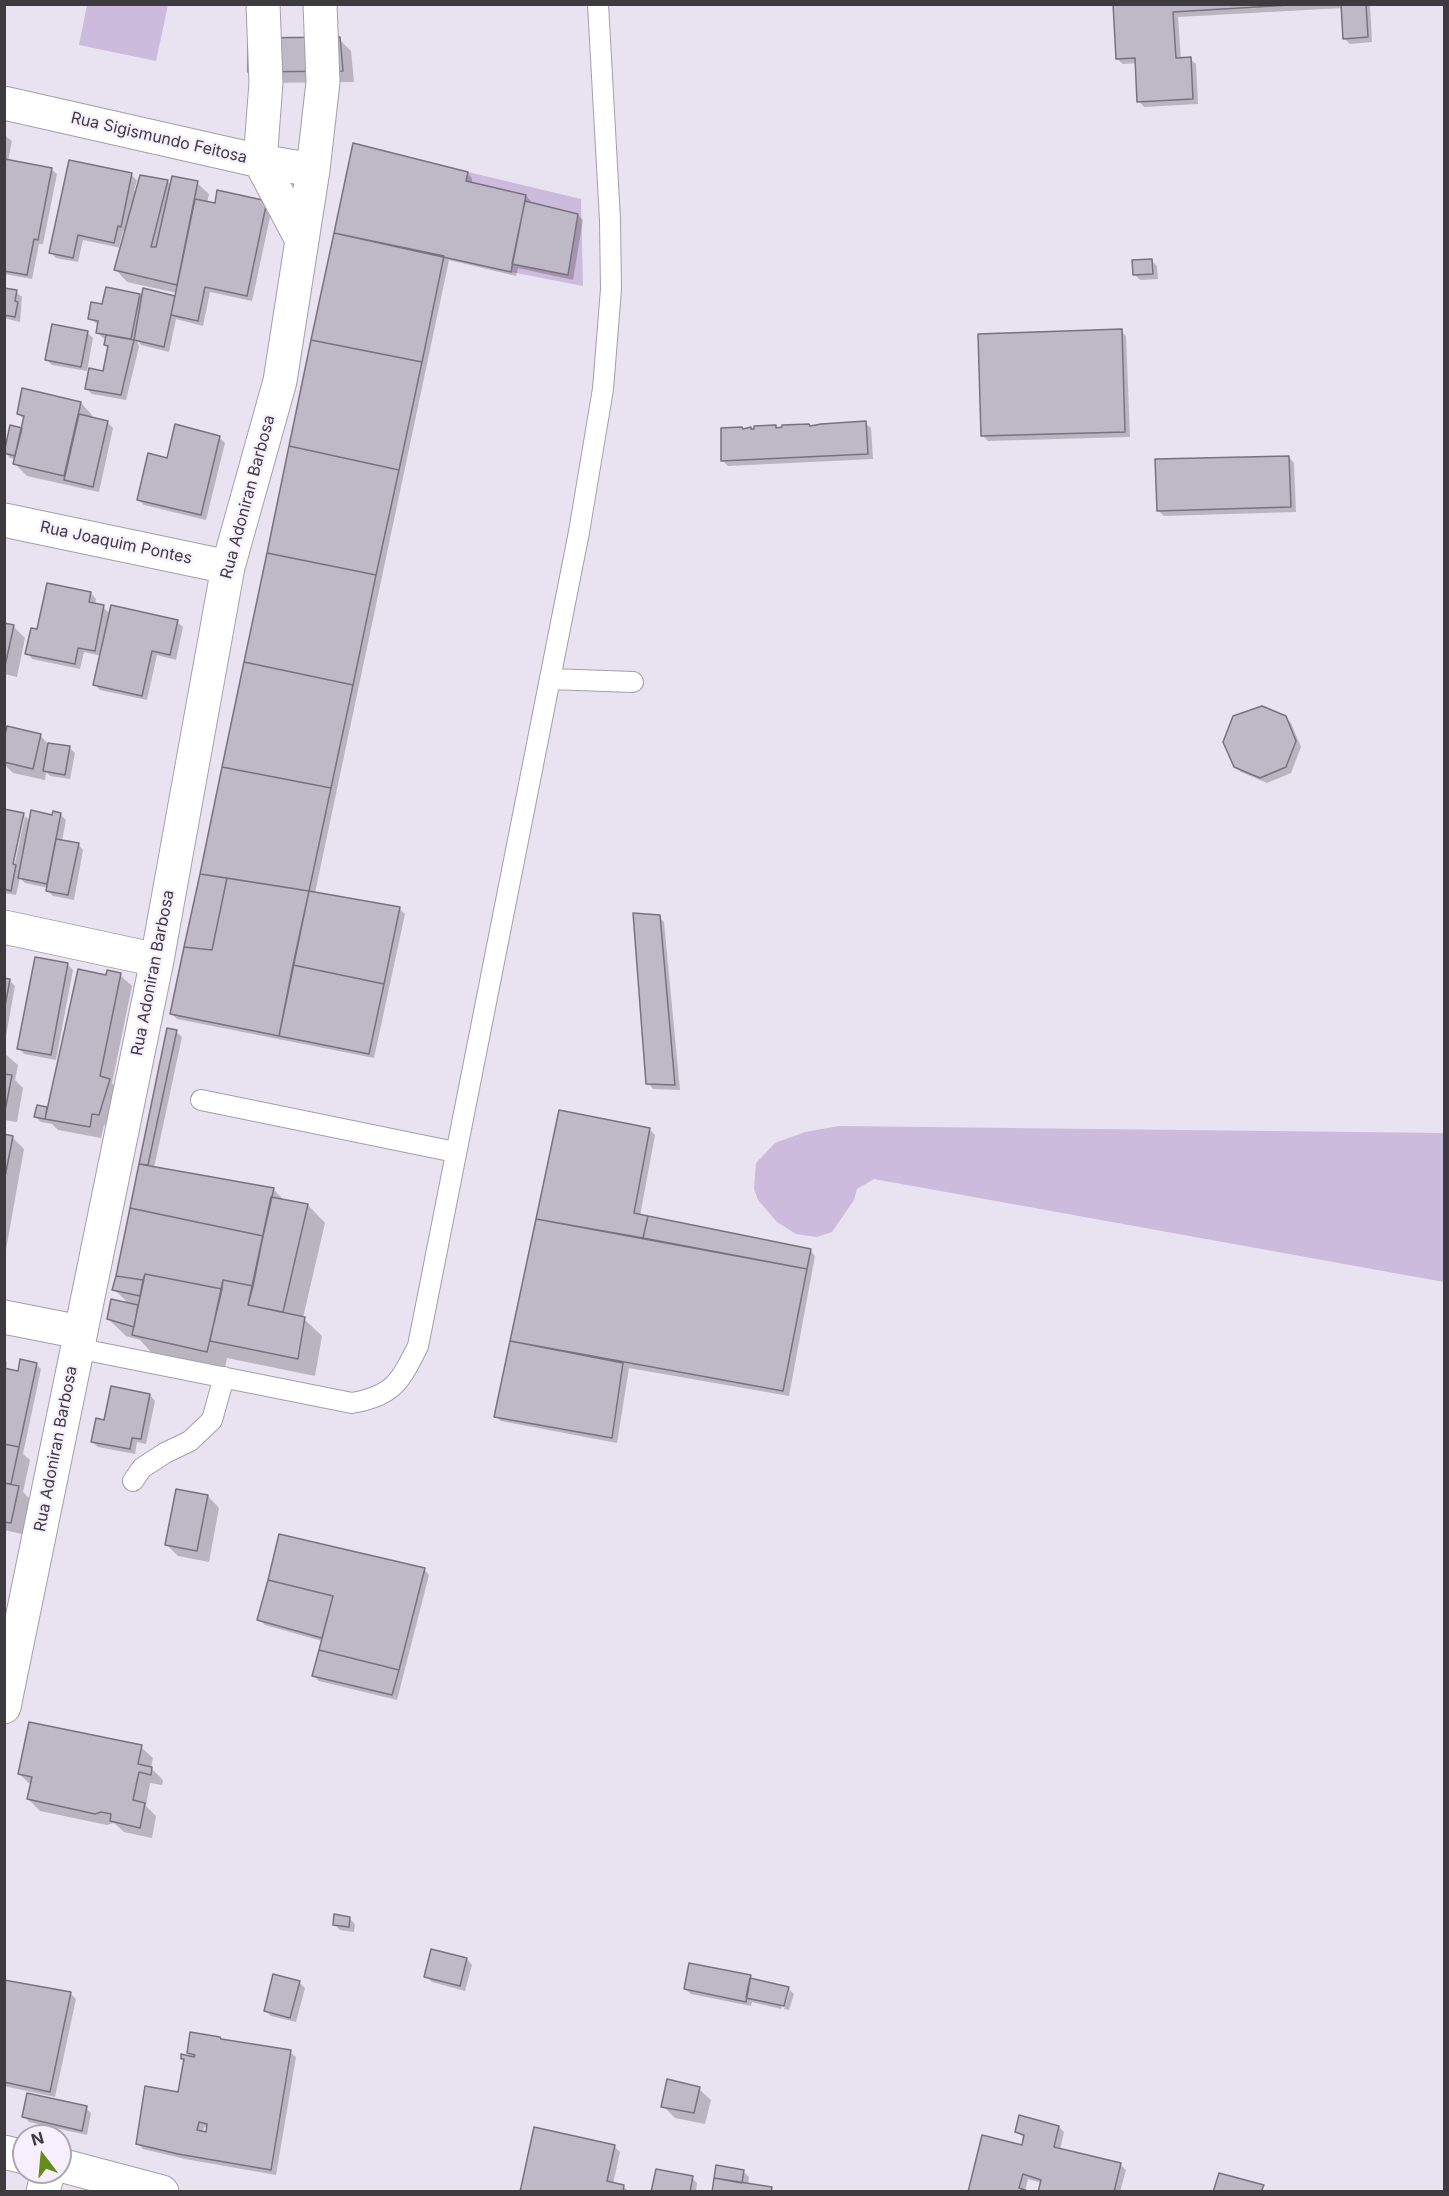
<!DOCTYPE html>
<style>
body{margin:0}
#map{position:relative;width:1449px;height:2196px;overflow:hidden;background:#e9e2f1;font-family:Inter,sans-serif}
canvas{display:block}
.frame{position:absolute;inset:0;border:6px solid #3d3a40;pointer-events:none}
.north{position:absolute;left:12px;top:2124px;width:60px;height:60px;box-sizing:border-box;background:#f7effe;border:2px solid #ada7b2;border-radius:50%;rotate:344deg;font-size:16px;font-weight:700;line-height:24px;text-align:center;color:#3d3a40}
.north::after{content:'';display:block;margin:auto;width:21px;height:27px;background:#658c19;clip-path:polygon(50% 0,100% 100%,50% 72%,0 100%)}
</style>
<div id="map">
<canvas width="1449" height="2196"></canvas>
<div class="frame"></div>
<div class="north">N</div>
</div>
<script>
const context = document.querySelector('canvas').getContext('2d');
context.lineJoin = 'round';
function fillPath(path, color) { context.fillStyle = color; context.fill(path, 'evenodd'); }
function stroke(path, color, width, dash) { context.strokeStyle = color; context.lineWidth = width; context.lineCap = dash ? 'butt' : 'round'; context.setLineDash(dash || []); context.stroke(path); }
function write(font, color, halo, rows, align = 'center') {
  context.font = font + ' Inter,sans-serif'; context.lineWidth = 4.5; context.setLineDash([]); context.textBaseline = 'middle'; context.strokeStyle = halo; context.fillStyle = color; for (const [text, x, y, turn = 0] of rows) {
    context.save(); context.translate(x, y); context.rotate((+turn || 0) * Math.PI / 180); context.textAlign = isNaN(turn) ? turn : align; if (halo) context.strokeText(text, 0, 0); context.fillText(text, 0, 0); context.restore();
  }
}
fillPath(new Path2D(`
 M 87,5 L 168,5 L 156,61 L 79,45 Z
 M 468,172 L 581,199 L 583,286 L 511,272 L 512,264 L 568,275 L 578,214 L 525,201 L 526,195 L 466,181 Z
 M 839,1126 L 1444,1133 L 1444,1282 L 874,1179 L 857,1189 L 854,1200 L 832,1232 L 817,1237 L 796,1234 L 777,1222 L 758,1200 L 754,1189 L 756,1163 L 775,1143 L 805,1132 Z`), '#cbd');
fillPath(new Path2D(`
 M 1114,4 L 1370,4 L 1372,42 L 1350,44 L 1344,38 L 1343,8 L 1178,17 L 1181,60 L 1190,59 L 1196,64 L 1198,104 L 1144,107 L 1139,101 L 1137,63 L 1123,64 L 1117,59 Z
 M 339,39 L 351,51 L 354,82 L 261,83 Z
 M 4,135 L 12,141 L 8,161 L 51,169 L 57,174 L 43,244 L 39,244 L 32,279 L 4,274 Z
 M 467,173 L 472,178 L 472,184 L 526,196 L 531,201 L 530,204 L 578,215 L 583,220 L 573,280 L 518,268 L 516,276 L 449,260 L 315,893 L 400,909 L 405,914 L 374,1058 L 177,1019 L 172,1014 Z
 M 131,175 L 137,180 L 134,191 L 137,192 L 167,181 L 171,185 L 197,183 L 209,194 L 207,203 L 216,205 L 219,192 L 272,208 L 252,301 L 210,292 L 203,326 L 176,319 L 169,352 L 141,345 L 137,340 L 139,347 L 126,400 L 92,394 L 86,388 L 104,373 L 109,349 L 105,345 L 107,338 L 103,338 L 97,332 L 99,325 L 90,319 L 103,306 L 140,295 L 143,298 L 176,298 L 177,293 L 127,282 L 116,270 L 126,232 L 123,231 L 119,247 L 121,248 L 83,240 L 78,262 L 56,258 L 51,252 Z
 M 1152,261 L 1157,266 L 1158,279 L 1140,280 L 1135,275 Z
 M 4,289 L 16,292 L 22,297 L 20,322 L 4,318 Z
 M 1121,331 L 1126,336 L 1130,437 L 988,441 L 983,436 Z
 M 87,332 L 93,338 L 87,371 L 52,365 L 46,359 Z
 M 81,403 L 92,415 L 91,419 L 108,423 L 113,428 L 99,492 L 27,476 L 15,464 L 16,459 L 10,458 L 5,452 L 23,429 L 25,420 L 18,414 Z
 M 865,423 L 871,428 L 873,459 L 728,466 L 722,460 L 755,431 L 775,427 L 778,429 Z
 M 219,437 L 225,443 L 206,520 L 144,505 L 138,499 L 168,460 Z
 M 1289,457 L 1294,463 L 1296,512 L 1164,516 L 1158,510 Z
 M 91,593 L 96,599 L 95,605 L 103,607 L 110,614 L 177,622 L 183,627 L 176,660 L 157,655 L 147,700 L 100,690 L 95,685 L 101,656 L 84,652 L 80,669 L 32,659 L 27,653 L 38,631 Z
 M 4,625 L 14,627 L 25,638 L 17,677 L 4,674 Z
 M 1285,717 L 1291,723 L 1301,747 L 1291,773 L 1267,783 L 1241,772 L 1235,766 Z
 M 40,735 L 49,745 L 70,748 L 75,753 L 70,779 L 50,776 L 46,772 L 45,780 L 13,773 L 4,764 L 4,747 Z
 M 4,810 L 23,814 L 30,821 L 60,814 L 66,820 L 62,841 L 78,844 L 83,850 L 74,900 L 53,896 L 47,890 L 48,888 L 25,883 L 20,878 L 16,895 L 4,893 ZM 22,816 L 25,816 L 13,872 L 10,871 Z
 M 659,917 L 664,922 L 680,1090 L 653,1089 L 648,1083 Z
 M 36,959 L 68,965 L 73,970 L 56,1060 L 24,1054 L 19,1048 Z
 M 120,975 L 132,986 L 112,1083 L 121,1092 L 111,1126 L 104,1125 L 101,1138 L 58,1130 L 52,1124 L 41,1122 L 36,1117 L 38,1107 L 48,1109 L 107,976 Z
 M 4,979 L 9,980 L 15,986 L 4,1047 Z
 M 169,1030 L 176,1032 L 182,1037 L 154,1168 L 273,1189 L 285,1201 L 308,1205 L 325,1223 L 303,1318 L 322,1336 L 315,1376 L 227,1358 L 225,1368 L 151,1352 L 140,1340 L 126,1336 L 108,1319 L 130,1305 L 114,1289 Z
 M 4,1053 L 18,1065 L 15,1080 L 23,1088 L 17,1122 L 4,1120 Z
 M 560,1111 L 649,1129 L 655,1135 L 640,1216 L 810,1250 L 815,1256 L 789,1396 L 629,1368 L 617,1443 L 501,1421 L 496,1416 Z
 M 4,1136 L 12,1137 L 24,1149 L 5,1255 Z
 M 4,1360 L 7,1362 L 6,1370 L 19,1373 L 36,1364 L 41,1369 L 23,1454 L 30,1460 L 23,1492 L 30,1499 L 22,1534 L 4,1530 Z
 M 150,1395 L 155,1401 L 146,1444 L 137,1442 L 135,1454 L 98,1447 L 92,1442 L 105,1421 Z
 M 208,1496 L 219,1508 L 209,1562 L 178,1556 L 167,1545 Z
 M 280,1536 L 424,1569 L 429,1575 L 397,1700 L 319,1681 L 313,1675 L 322,1641 L 265,1625 L 259,1620 Z
 M 141,1747 L 153,1758 L 151,1768 L 163,1780 L 162,1785 L 150,1783 L 146,1806 L 156,1816 L 152,1838 L 124,1832 L 114,1823 L 107,1825 L 40,1811 L 28,1799 L 32,1786 L 19,1774 Z
 M 349,1918 L 355,1924 L 354,1932 L 340,1930 L 334,1924 Z
 M 467,1959 L 472,1965 L 465,1991 L 432,1982 L 426,1976 Z
 M 750,1977 L 753,1980 L 788,1988 L 794,1994 L 789,2010 L 784,2009 L 790,1990 L 787,1990 L 781,2009 L 752,2002 L 751,2006 L 691,1994 L 685,1989 Z
 M 4,1981 L 71,1994 L 76,1999 L 55,2097 L 4,2086 Z
 M 299,1982 L 305,1988 L 296,2022 L 271,2016 L 266,2011 Z
 M 223,2041 L 290,2052 L 296,2057 L 276,2175 L 185,2159 L 143,2149 L 137,2143 L 179,2094 L 185,2061 L 182,2058 L 194,2058 L 188,2053 ZM 204,2127 L 208,2128 L 207,2133 L 203,2133 Z
 M 699,2089 L 711,2100 L 705,2124 L 675,2118 L 663,2106 Z
 M 86,2108 L 91,2113 L 87,2135 L 29,2122 L 24,2116 Z
 M 1059,2127 L 1064,2132 L 1060,2150 L 1120,2164 L 1126,2170 L 1120,2192 L 1039,2192 L 1042,2183 L 1028,2179 L 1025,2191 L 969,2192 L 1023,2147 L 1025,2138 L 1016,2132 Z
 M 614,2146 L 620,2152 L 613,2184 L 623,2186 L 629,2192 L 521,2192 Z
 M 743,2171 L 749,2177 L 748,2185 L 771,2189 L 774,2192 L 713,2192 Z
 M 692,2178 L 697,2183 L 696,2192 L 653,2192 Z`), '#0003');
const building = new Path2D(`
 M 1113,4 L 1306,4 L 1173,12 L 1176,58 L 1191,57 L 1193,99 L 1137,102 L 1135,58 L 1116,59 Z
 M 1341,4 L 1366,4 L 1368,37 L 1343,39 Z
 M 340,37 L 343,71 L 248,72 L 248,38 Z
 M 353,143 L 468,172 L 466,181 L 526,195 L 511,272 L 334,233 Z
 M 5,159 L 52,168 L 38,240 L 34,239 L 27,275 L 4,271 Z
 M 69,160 L 132,173 L 121,227 L 118,226 L 114,243 L 78,235 L 73,258 L 49,253 Z
 M 140,175 L 168,180 L 151,247 L 156,247 L 172,176 L 198,181 L 177,285 L 114,270 Z
 M 217,190 L 267,201 L 247,296 L 205,287 L 198,321 L 171,315 L 195,199 L 215,203 Z
 M 525,201 L 578,214 L 568,275 L 512,264 Z
 M 334,233 L 444,256 L 422,362 L 311,340 Z
 M 1152,259 L 1153,274 L 1133,275 L 1132,260 Z
 M 106,287 L 140,294 L 131,339 L 96,333 L 98,321 L 88,319 L 91,302 L 102,304 Z
 M 4,288 L 17,290 L 15,301 L 18,302 L 15,317 L 4,315 Z
 M 143,288 L 175,296 L 164,347 L 134,340 Z
 M 52,324 L 88,331 L 81,367 L 45,360 Z
 M 1122,329 L 1125,432 L 981,436 L 978,334 Z
 M 106,335 L 134,340 L 121,395 L 85,389 L 89,368 L 103,371 L 108,346 L 104,345 Z
 M 311,340 L 422,362 L 399,470 L 289,446 Z
 M 22,388 L 81,402 L 64,476 L 13,464 L 24,416 L 17,414 Z
 M 79,414 L 108,421 L 93,487 L 64,480 Z
 M 866,421 L 868,454 L 721,461 L 721,428 L 742,427 L 743,429 L 751,427 L 751,429 L 754,429 L 754,426 L 776,425 L 776,428 L 782,427 L 782,425 L 809,424 L 810,426 L 821,424 Z
 M 175,424 L 220,436 L 201,515 L 137,500 L 148,453 L 167,458 Z
 M 10,425 L 22,428 L 15,456 L 4,453 Z
 M 289,446 L 399,470 L 376,575 L 267,553 Z
 M 1289,456 L 1291,507 L 1157,511 L 1155,459 Z
 M 267,553 L 376,575 L 353,685 L 244,662 Z
 M 47,583 L 91,592 L 89,602 L 104,605 L 95,651 L 78,648 L 75,664 L 25,654 L 31,628 L 37,629 Z
 M 111,605 L 178,620 L 170,655 L 152,651 L 142,696 L 93,685 Z
 M 4,623 L 14,625 L 5,666 L 4,666 Z
 M 244,662 L 353,685 L 331,788 L 222,767 Z
 M 1262,706 L 1286,716 L 1296,741 L 1286,767 L 1260,778 L 1234,767 L 1223,742 L 1233,716 Z
 M 7,726 L 41,734 L 33,769 L 4,762 L 4,740 Z
 M 48,743 L 70,746 L 65,775 L 43,771 Z
 M 222,767 L 331,788 L 309,891 L 200,874 Z
 M 4,809 L 24,813 L 13,864 L 16,865 L 11,891 L 4,889 Z
 M 31,810 L 52,815 L 53,811 L 61,813 L 47,884 L 18,878 Z
 M 56,839 L 79,843 L 68,895 L 46,891 Z
 M 200,874 L 227,878 L 212,950 L 184,947 Z
 M 227,878 L 309,891 L 279,1036 L 170,1014 L 184,947 L 212,950 Z
 M 309,891 L 400,907 L 384,984 L 293,965 Z
 M 633,913 L 660,915 L 675,1085 L 646,1084 Z
 M 35,957 L 68,963 L 51,1055 L 17,1049 Z
 M 293,965 L 384,984 L 369,1054 L 279,1036 Z
 M 78,969 L 106,975 L 107,970 L 121,973 L 100,1076 L 110,1079 L 99,1115 L 92,1114 L 90,1127 L 45,1119 Z
 M 4,978 L 10,979 L 4,1012 Z
 M 167,1028 L 177,1030 L 148,1165 L 139,1164 Z
 M 4,1074 L 12,1075 L 5,1111 L 4,1111 Z
 M 37,1105 L 47,1107 L 45,1119 L 34,1117 Z
 M 559,1110 L 650,1128 L 634,1213 L 648,1216 L 643,1238 L 536,1219 Z
 M 4,1134 L 13,1136 L 4,1182 Z
 M 139,1164 L 274,1188 L 263,1236 L 130,1208 Z
 M 271,1197 L 308,1204 L 283,1312 L 248,1305 Z
 M 130,1208 L 263,1236 L 253,1286 L 223,1280 L 222,1289 L 145,1274 L 143,1280 L 116,1276 Z
 M 648,1216 L 811,1249 L 807,1269 L 643,1238 Z
 M 536,1219 L 807,1269 L 783,1391 L 510,1341 Z
 M 145,1274 L 222,1289 L 207,1352 L 132,1335 Z
 M 116,1276 L 143,1280 L 140,1296 L 112,1290 Z
 M 223,1280 L 253,1286 L 248,1305 L 305,1317 L 298,1359 L 210,1341 Z
 M 111,1299 L 138,1305 L 134,1327 L 107,1319 Z
 M 510,1341 L 623,1363 L 612,1438 L 494,1417 Z
 M 20,1359 L 37,1363 L 19,1447 L 4,1444 L 4,1368 L 18,1371 Z
 M 111,1386 L 150,1394 L 141,1439 L 132,1438 L 130,1449 L 91,1442 L 96,1418 L 104,1420 Z
 M 4,1444 L 19,1447 L 11,1484 L 4,1483 Z
 M 4,1483 L 19,1486 L 11,1523 L 4,1522 Z
 M 176,1489 L 208,1495 L 197,1551 L 165,1545 Z
 M 279,1534 L 425,1568 L 399,1670 L 319,1650 L 333,1596 L 268,1580 Z
 M 268,1580 L 333,1596 L 322,1638 L 257,1620 Z
 M 319,1650 L 399,1670 L 392,1695 L 312,1676 Z
 M 29,1722 L 142,1745 L 138,1764 L 152,1767 L 151,1775 L 139,1772 L 133,1800 L 145,1803 L 140,1828 L 110,1821 L 111,1814 L 101,1812 L 95,1814 L 27,1799 L 32,1777 L 18,1774 Z
 M 334,1914 L 350,1917 L 349,1927 L 333,1925 Z
 M 431,1949 L 467,1958 L 460,1986 L 424,1977 Z
 M 689,1963 L 751,1975 L 746,2002 L 684,1989 Z
 M 273,1974 L 300,1981 L 290,2018 L 264,2011 Z
 M 750,1978 L 789,1987 L 784,2006 L 746,1998 Z
 M 4,1980 L 71,1992 L 50,2092 L 4,2082 Z
 M 190,2032 L 220,2037 L 221,2039 L 291,2050 L 271,2170 L 178,2154 L 136,2144 L 145,2086 L 178,2092 L 184,2059 L 181,2059 L 181,2054 L 194,2057 L 195,2055 L 187,2053 ZM 199,2122 L 207,2124 L 206,2132 L 197,2130 Z
 M 667,2079 L 700,2087 L 694,2113 L 661,2107 Z
 M 27,2093 L 87,2106 L 82,2131 L 22,2117 Z
 M 1019,2115 L 1059,2126 L 1054,2147 L 1121,2163 L 1114,2192 L 1038,2192 L 1041,2180 L 1023,2174 L 1019,2188 L 1031,2192 L 968,2192 L 982,2135 L 1022,2145 L 1024,2135 L 1015,2132 Z
 M 534,2127 L 615,2145 L 607,2181 L 624,2185 L 623,2192 L 520,2192 Z
 M 716,2165 L 744,2170 L 742,2183 L 714,2178 Z
 M 656,2169 L 693,2176 L 690,2192 L 651,2192 Z
 M 1219,2173 L 1264,2185 L 1261,2192 L 1213,2192 Z
 M 714,2178 L 772,2187 L 771,2192 L 712,2192 Z`);
fillPath(building, '#bfb8c6');
stroke(building, '#78727f', 1.5);
const service = new Path2D(`
 M 550,679 L 633,682
 M 201,1100 L 455,1152
 M 76,1348 L 352,1403 C 393,1396 400,1382 418,1346 L 579,532 L 603,389 L 611,289 L 610,220 L 598,4
 M 133,1481 L 142,1468 L 165,1453 L 190,1441 L 212,1420 L 224,1377`);
const minor = new Path2D(`
 M 263,4 L 266,83 L 260,161 L 302,240
 M 4,103 L 260,161 L 313,170
 M 4,520 L 228,567
 M 4,927 L 157,960
 M 4,1317 L 80,1332
 M 4,1707 L 157,960 L 228,567 L 280,381 L 313,170 L 323,82 L 320,4
 M 43,2192 L 48,2172`);
const tertiary = new Path2D(`
 M 4,2152 L 24,2157
 M 60,2165 L 162,2192`);
stroke(service, '#a49eac', 22);
stroke(minor, '#a49eac', 35);
stroke(tertiary, '#a49eac', 35);
stroke(service, '#fff', 20);
stroke(minor, '#fff', 33);
stroke(tertiary, '#fff', 33);
write('16px', '#3d3a40', '#f7effe', [
 ["Rua Sigismundo Feitosa",159,138,13],
 ["Rua Adoniran Barbosa",248,497,-75],
 ["Rua Joaquim Pontes",116,543,12],
 ["Rua Adoniran Barbosa",153,973,-79],
 ["Rua Adoniran Barbosa",56,1449,-79]
]);
</script>
